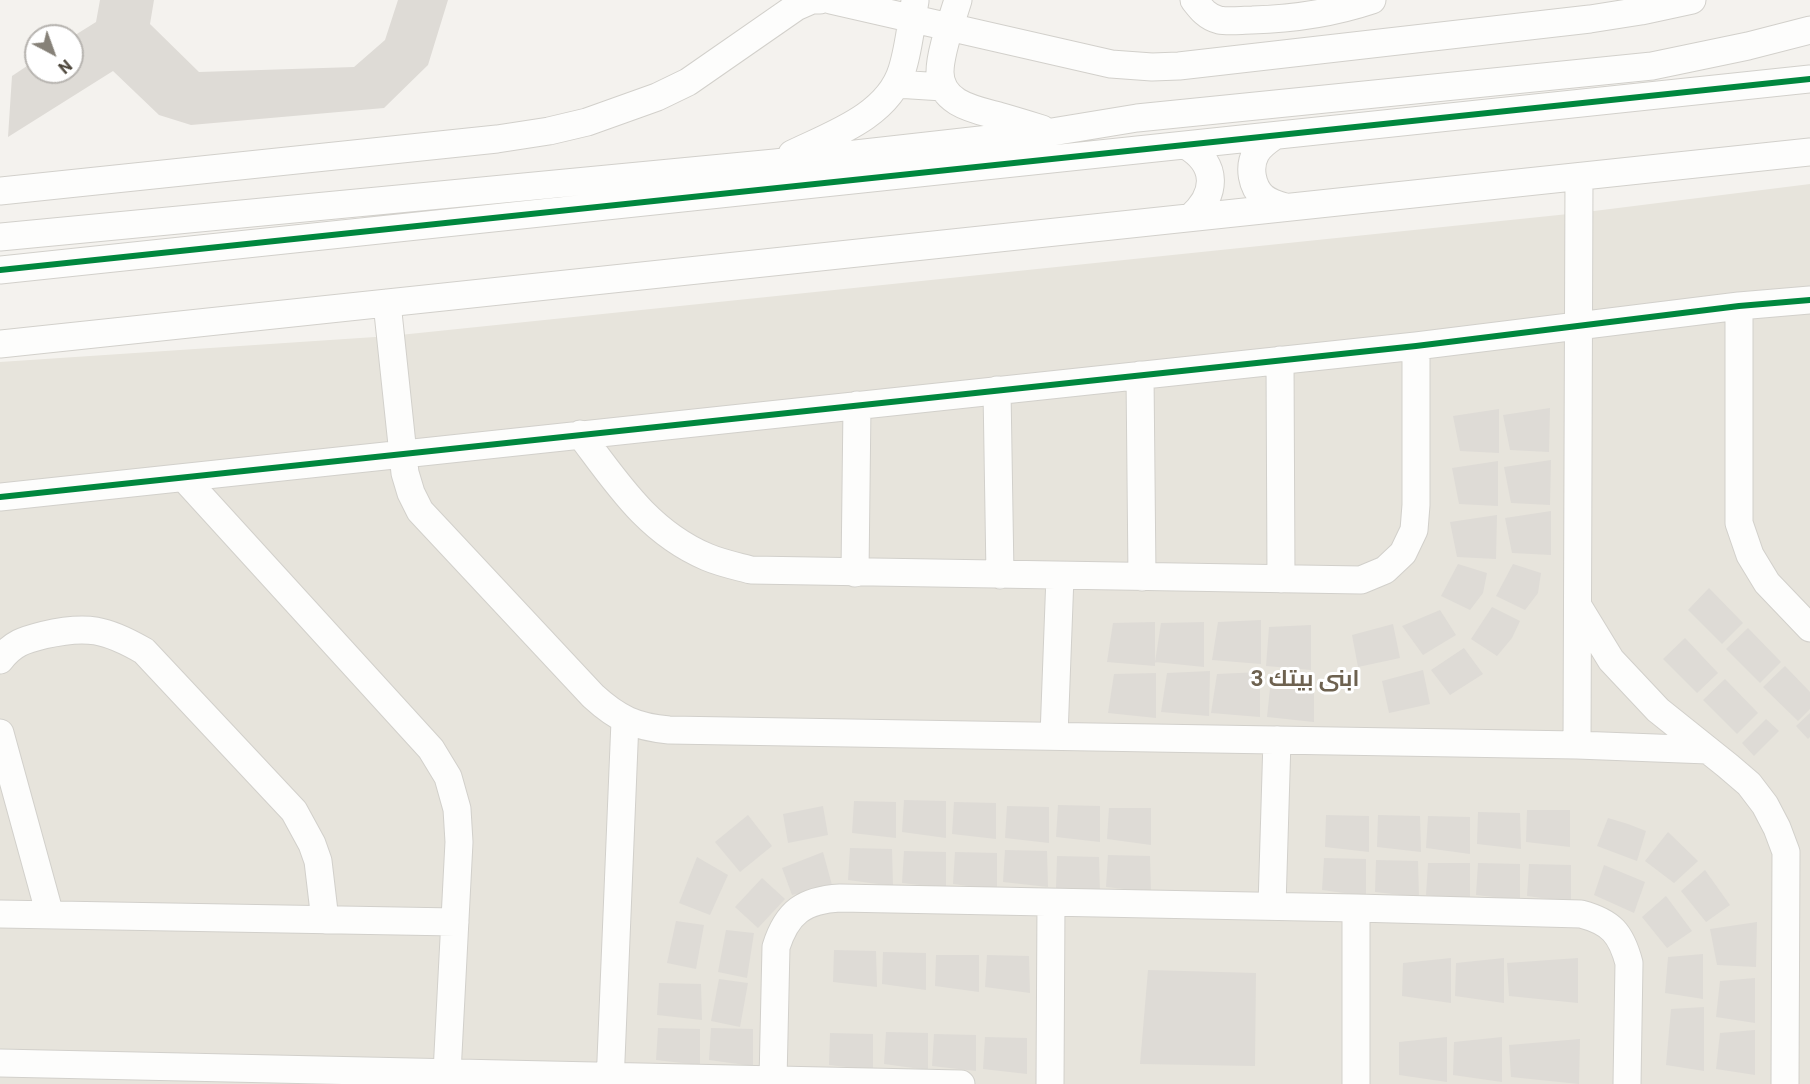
<!DOCTYPE html>
<meta charset="utf-8">
<style>
body{margin:0}
#map{position:relative;width:1810px;height:1084px;overflow:hidden;background:#f4f2ee;font-family:Roboto,sans-serif}
canvas{display:block}
.north{position:absolute;left:24px;top:24px;width:60px;height:60px;box-sizing:border-box;background:#fff;border:2px solid #b7b4b0;border-radius:50%;rotate:139deg;font-size:16px;font-weight:700;line-height:24px;text-align:center;color:#4b4439}
.north::after{content:'';display:block;margin:auto;width:21px;height:27px;background:#868178;clip-path:polygon(50% 0,100% 100%,50% 72%,0 100%)}
</style>
<div id="map">
<canvas width="1810" height="1084"></canvas>
<div class="north">N</div>
</div>
<script>
const context = document.querySelector('canvas').getContext('2d');
context.lineJoin = 'round';
function fillPath(path, color) { context.fillStyle = color; context.fill(path, 'evenodd'); }
function stroke(path, color, width, dash) { context.strokeStyle = color; context.lineWidth = width; context.lineCap = dash ? 'butt' : 'round'; context.setLineDash(dash || []); context.stroke(path); }
function write(font, color, halo, rows, align = 'center') {
  context.font = font + ' Roboto,Cairo,sans-serif'; context.lineWidth = 6; context.setLineDash([]); context.textBaseline = 'middle'; context.strokeStyle = halo; context.fillStyle = color; for (const [text, x, y, turn = 0] of rows) {
    context.save(); context.translate(x, y); context.rotate((+turn || 0) * Math.PI / 180); context.textAlign = isNaN(turn) ? turn : align; if (halo) context.strokeText(text, 0, 0); context.fillText(text, 0, 0); context.restore();
  }
}
fillPath(new Path2D(`
 M 1810,184 L 1810,1084 L 0,1084 L 0,362 L 390,336 L 1578,213 Z`), '#e7e4dc');
fillPath(new Path2D(`
 M 100,0 L 154,0 L 150,24 L 199,72 L 354,67 L 385,40 L 398,0 L 448,0 L 428,65 L 384,108 L 191,125 L 159,115 L 113,71 L 8,137 L 12,76 L 36,60 L 36,72 L 72,72 L 72,37 L 96,22 Z
 M 1550,408 L 1549,452 L 1510,450 L 1503,415 Z
 M 1499,409 L 1499,453 L 1460,451 L 1453,416 Z
 M 1551,460 L 1550,505 L 1511,503 L 1504,467 Z
 M 1498,461 L 1498,506 L 1459,504 L 1452,468 Z
 M 1551,511 L 1551,555 L 1512,553 L 1505,518 Z
 M 1497,515 L 1496,559 L 1457,557 L 1450,522 Z
 M 1458,564 L 1487,573 L 1483,593 L 1470,610 L 1441,596 Z
 M 1513,564 L 1541,573 L 1538,593 L 1525,610 L 1496,596 Z
 M 1709,588 L 1743,623 L 1722,644 L 1688,610 Z
 M 1492,607 L 1520,621 L 1512,638 L 1497,656 L 1471,639 Z
 M 1440,610 L 1456,635 L 1423,655 L 1402,626 Z
 M 1261,620 L 1261,664 L 1212,660 L 1218,622 Z
 M 1155,622 L 1155,666 L 1107,662 L 1113,623 Z
 M 1204,622 L 1204,667 L 1155,662 L 1161,623 Z
 M 1393,624 L 1400,658 L 1358,667 L 1352,635 Z
 M 1311,625 L 1311,670 L 1266,666 L 1269,627 Z
 M 1748,628 L 1781,662 L 1760,683 L 1726,649 Z
 M 1685,638 L 1718,673 L 1697,693 L 1663,659 Z
 M 1464,648 L 1483,674 L 1450,695 L 1431,670 Z
 M 1785,666 L 1810,692 L 1810,709 L 1798,721 L 1763,687 Z
 M 1423,670 L 1430,704 L 1389,713 L 1382,681 Z
 M 1210,671 L 1209,716 L 1161,712 L 1167,673 Z
 M 1260,672 L 1260,717 L 1211,713 L 1217,674 Z
 M 1156,673 L 1156,718 L 1108,713 L 1114,674 Z
 M 1314,677 L 1314,722 L 1267,717 L 1271,679 Z
 M 1725,679 L 1758,713 L 1737,734 L 1703,700 Z
 M 1810,713 L 1810,737 L 1808,739 L 1796,726 Z
 M 1766,719 L 1779,731 L 1754,756 L 1742,743 Z
 M 904,800 L 946,801 L 946,838 L 902,832 Z
 M 854,801 L 896,802 L 896,838 L 852,833 Z
 M 954,802 L 996,803 L 996,839 L 952,834 Z
 M 1058,805 L 1100,806 L 1100,842 L 1056,837 Z
 M 823,806 L 828,835 L 788,843 L 783,814 Z
 M 1007,806 L 1049,807 L 1049,843 L 1005,838 Z
 M 1109,808 L 1151,808 L 1151,845 L 1107,839 Z
 M 1527,810 L 1570,810 L 1570,847 L 1526,842 Z
 M 1478,812 L 1520,813 L 1521,849 L 1477,844 Z
 M 748,815 L 772,846 L 740,872 L 715,842 Z
 M 1326,815 L 1369,816 L 1369,852 L 1325,847 Z
 M 1378,815 L 1420,816 L 1421,852 L 1377,847 Z
 M 1428,816 L 1470,817 L 1470,854 L 1426,848 Z
 M 1608,818 L 1628,824 L 1646,831 L 1637,861 L 1597,846 Z
 M 1668,832 L 1698,861 L 1674,883 L 1645,861 Z
 M 850,848 L 892,849 L 893,886 L 848,880 Z
 M 1005,850 L 1047,851 L 1048,887 L 1003,882 Z
 M 904,851 L 946,852 L 946,888 L 902,883 Z
 M 823,852 L 832,885 L 792,895 L 782,868 Z
 M 955,852 L 997,853 L 997,890 L 953,884 Z
 M 1108,855 L 1150,856 L 1151,892 L 1106,887 Z
 M 1057,856 L 1099,857 L 1100,894 L 1056,888 Z
 M 697,857 L 728,875 L 710,915 L 679,903 Z
 M 1324,858 L 1366,859 L 1366,896 L 1322,890 Z
 M 1376,860 L 1418,861 L 1419,897 L 1375,892 Z
 M 1428,863 L 1470,863 L 1470,900 L 1426,895 Z
 M 1478,863 L 1520,864 L 1520,900 L 1476,895 Z
 M 1529,864 L 1571,865 L 1571,902 L 1527,896 Z
 M 1604,865 L 1645,882 L 1634,913 L 1594,895 Z
 M 1705,870 L 1730,905 L 1706,922 L 1681,891 Z
 M 762,878 L 785,899 L 758,928 L 735,907 Z
 M 1666,896 L 1692,931 L 1667,948 L 1642,917 Z
 M 676,921 L 704,925 L 696,969 L 667,963 Z
 M 1757,922 L 1756,967 L 1717,965 L 1710,929 Z
 M 726,930 L 754,933 L 747,978 L 718,972 Z
 M 834,950 L 876,951 L 877,987 L 833,982 Z
 M 883,952 L 926,953 L 926,990 L 882,984 Z
 M 1703,954 L 1703,999 L 1665,993 L 1668,957 Z
 M 936,955 L 979,955 L 979,992 L 935,986 Z
 M 987,955 L 1029,956 L 1030,993 L 985,987 Z
 M 1451,958 L 1451,1003 L 1402,996 L 1403,963 Z
 M 1504,958 L 1504,1003 L 1455,996 L 1456,963 Z
 M 1578,958 L 1578,1003 L 1509,996 L 1507,963 Z
 M 1148,970 L 1256,973 L 1255,1066 L 1140,1064 Z
 M 1755,978 L 1755,1023 L 1716,1017 L 1720,981 Z
 M 719,979 L 748,983 L 740,1027 L 711,1021 Z
 M 659,983 L 701,984 L 702,1020 L 657,1015 Z
 M 1704,1007 L 1704,1071 L 1666,1065 L 1671,1009 Z
 M 658,1028 L 700,1029 L 700,1065 L 656,1060 Z
 M 711,1028 L 753,1029 L 753,1066 L 709,1060 Z
 M 1755,1030 L 1755,1075 L 1716,1069 L 1720,1033 Z
 M 886,1032 L 928,1033 L 928,1070 L 884,1064 Z
 M 830,1033 L 873,1034 L 873,1070 L 829,1065 Z
 M 934,1034 L 976,1035 L 976,1071 L 932,1066 Z
 M 985,1037 L 1027,1038 L 1027,1074 L 983,1069 Z
 M 1447,1037 L 1447,1082 L 1399,1075 L 1399,1042 Z
 M 1502,1037 L 1502,1082 L 1453,1075 L 1454,1042 Z
 M 1580,1039 L 1579,1084 L 1511,1077 L 1509,1045 Z`), '#dedbd6');
const minor = new Path2D(`
 M 831,0 L 1111,64 L 1152,67 L 1179,66 L 1590,19 L 1641,11 L 1692,0
 M 958,0 C 952,20 940,52 940,72 C 940,105 978,110 1002,117 C 1016,121 1029,125 1042,129
 M 1194,0 C 1201,9 1207,17 1219,20 C 1229,22 1242,20 1252,20 C 1293,19 1333,13 1372,0
 M 896,84 L 943,87
 M 1273,137 C 1267,141 1260,146 1256,153 C 1248,167 1252,187 1263,197 C 1269,202 1278,205 1285,207
 M 1187,146 C 1218,165 1217,194 1191,217
 M 792,154 C 831,135 888,116 902,70 C 909,48 911,24 915,1
 M 0,191 L 497,139 L 549,131 L 587,122 L 657,97 L 688,82 L 796,7 L 812,0 L 820,0
 M 0,237 L 775,163 L 1052,132 L 1137,118 L 1652,66 L 1748,46 L 1810,30
 M 0,270 L 1810,79
 M 387,303 L 405,473 L 411,493 L 420,511 L 593,696 C 618,719 636,727 669,730 L 1577,745 L 1708,750
 M 1739,306 L 1739,523 L 1750,555 L 1767,583 L 1810,628
 M 0,344 L 1810,152
 M 1280,360 L 1281,579
 M 1140,375 L 1142,577
 M 997,390 L 1000,575
 M 580,434 C 617,483 648,532 707,557 C 721,563 736,566 751,570 L 1361,580 L 1385,570 L 1403,553 L 1414,530 L 1416,505 L 1416,346
 M 184,478 L 431,749 L 448,777 L 457,809 L 459,842 L 447,1073
 M 0,497 L 1416,346 L 1739,306 L 1810,300
 M 855,573 L 857,405
 M 1578,606 L 1611,660 L 1658,710 L 1728,766 L 1749,784 L 1765,805 L 1777,828 L 1786,852 L 1785,1084
 M 0,660 C 13,643 24,640 44,635 C 87,625 106,629 144,651 L 294,811 L 312,844 L 318,861 L 325,920
 M 0,733 L 50,915
 M 1054,736 L 1060,576
 M 1577,745 L 1579,177
 M 1272,906 L 1277,740
 M 1356,908 L 1356,1084
 M 0,914 L 455,922
 M 0,1063 L 961,1084
 M 773,1080 L 776,947 C 787,912 804,900 840,898 L 1356,908 L 1581,914 C 1611,922 1621,933 1629,963 L 1627,1084
 M 610,1084 L 625,721
 M 1050,1084 L 1051,903`);
stroke(minor, '#d2d0cb', 29);
stroke(minor, '#fdfdfc', 27);
stroke(new Path2D(`
 M 0,270 L 1810,79
 M 0,497 L 1416,346 L 1739,306 L 1810,300`), '#00873e', 6);
write('bold 22px', '#6e6250', '#fff', [
 ["ابنى بيتك 3",1305,680]
]);
</script>
